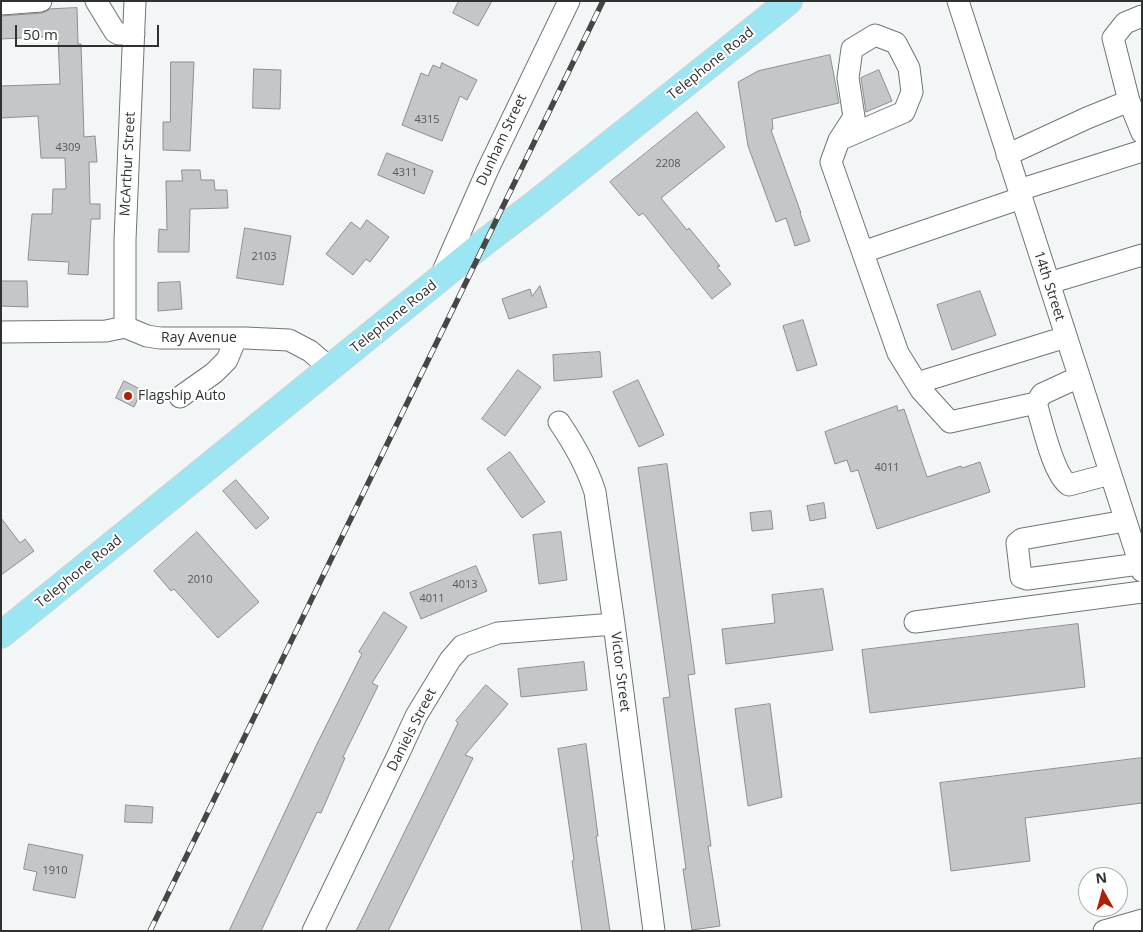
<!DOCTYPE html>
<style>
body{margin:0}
#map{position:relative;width:1143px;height:932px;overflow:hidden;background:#f2f6f7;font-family:"Open Sans",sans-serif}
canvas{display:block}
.frame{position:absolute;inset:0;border:2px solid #303232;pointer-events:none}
.north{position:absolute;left:1078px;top:867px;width:50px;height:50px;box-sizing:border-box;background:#fff;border:1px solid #acadad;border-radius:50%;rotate:353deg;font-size:14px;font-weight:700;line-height:20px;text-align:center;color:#303232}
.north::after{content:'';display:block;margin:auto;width:18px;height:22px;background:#af2107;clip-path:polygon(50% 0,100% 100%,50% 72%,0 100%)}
.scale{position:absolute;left:15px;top:25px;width:144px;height:22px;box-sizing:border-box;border:2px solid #303232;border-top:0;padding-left:6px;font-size:15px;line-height:18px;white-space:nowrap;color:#303232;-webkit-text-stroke:4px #fff;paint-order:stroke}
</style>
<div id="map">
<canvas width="1143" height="932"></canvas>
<div class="frame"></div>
<div class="north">N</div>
<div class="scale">50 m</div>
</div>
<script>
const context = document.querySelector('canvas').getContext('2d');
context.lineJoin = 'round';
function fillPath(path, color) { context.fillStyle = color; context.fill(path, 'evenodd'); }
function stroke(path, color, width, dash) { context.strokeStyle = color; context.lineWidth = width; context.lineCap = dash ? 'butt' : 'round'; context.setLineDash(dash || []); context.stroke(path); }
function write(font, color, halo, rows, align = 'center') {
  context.font = font + ' "Open Sans",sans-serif'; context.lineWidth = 4; context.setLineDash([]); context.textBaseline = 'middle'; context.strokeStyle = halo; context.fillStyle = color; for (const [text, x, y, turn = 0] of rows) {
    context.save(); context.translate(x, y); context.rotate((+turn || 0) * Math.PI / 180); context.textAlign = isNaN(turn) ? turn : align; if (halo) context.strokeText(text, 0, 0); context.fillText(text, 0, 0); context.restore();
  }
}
const building = new Path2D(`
 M 459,1 L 492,1 L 478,26 L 453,13 Z
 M 77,8 L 78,44 L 81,44 L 84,137 L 95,136 L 97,162 L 89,162 L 90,204 L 100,204 L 100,219 L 91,219 L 88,275 L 68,274 L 69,262 L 28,260 L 32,214 L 52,214 L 53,189 L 66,189 L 65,158 L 41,158 L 38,116 L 1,118 L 1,86 L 60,84 L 58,36 L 1,39 L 1,16 L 42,13 L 50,9 Z
 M 830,55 L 839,103 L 772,119 L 773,129 L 771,130 L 801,213 L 800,213 L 810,241 L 795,246 L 786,218 L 776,222 L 748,146 L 738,82 L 758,71 Z
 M 171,62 L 194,62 L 190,151 L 163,150 L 163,122 L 170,122 Z
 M 442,63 L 477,80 L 467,100 L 460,96 L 442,141 L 402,125 L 421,73 L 428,76 L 433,65 L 440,68 Z
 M 254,69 L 281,70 L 280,109 L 253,108 Z
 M 879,70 L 892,101 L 866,112 L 861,78 Z
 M 697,112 L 725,147 L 661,198 L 687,230 L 689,228 L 720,266 L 717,267 L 731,284 L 712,299 L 643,213 L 639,216 L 610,182 Z
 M 387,153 L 433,171 L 424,194 L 378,175 Z
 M 182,170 L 200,170 L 201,180 L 214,180 L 215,190 L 227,190 L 228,208 L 190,209 L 189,252 L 158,252 L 159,229 L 167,230 L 166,181 L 182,181 Z
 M 367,220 L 389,237 L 370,262 L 366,259 L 353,275 L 326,254 L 351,222 L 360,229 Z
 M 245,228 L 291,236 L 283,285 L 237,278 Z
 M 1,281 L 27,281 L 28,307 L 1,306 Z
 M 180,282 L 182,309 L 158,311 L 158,283 Z
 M 540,286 L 547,307 L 509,319 L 502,299 L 530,289 L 532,296 Z
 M 980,291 L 996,335 L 952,350 L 937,305 Z
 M 803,320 L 817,365 L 797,371 L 783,326 Z
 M 600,352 L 602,377 L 554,381 L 553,355 Z
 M 518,370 L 541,387 L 505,436 L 482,419 Z
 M 638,380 L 664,435 L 639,447 L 613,392 Z
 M 124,381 L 142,390 L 134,407 L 116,398 Z
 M 897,406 L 898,411 L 904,409 L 927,477 L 961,466 L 962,468 L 980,462 L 990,492 L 877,529 L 858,470 L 851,472 L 847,460 L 835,464 L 825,432 Z
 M 510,452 L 545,502 L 522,518 L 487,469 Z
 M 667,464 L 695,674 L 688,675 L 711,846 L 708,846 L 720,926 L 692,930 L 683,869 L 686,869 L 663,698 L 670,697 L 638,468 Z
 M 236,480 L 269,518 L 256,529 L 223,491 Z
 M 824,503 L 826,518 L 810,521 L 807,506 Z
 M 771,511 L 773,529 L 752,531 L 750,513 Z
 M 1,518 L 20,543 L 25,539 L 34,551 L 1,575 Z
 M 197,532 L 259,602 L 218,638 L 174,589 L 171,591 L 154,571 Z
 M 561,532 L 567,580 L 539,584 L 533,535 Z
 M 476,566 L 487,591 L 421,619 L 410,593 Z
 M 823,589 L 833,650 L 726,664 L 722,629 L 775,623 L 772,595 Z
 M 384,612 L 407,627 L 372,683 L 378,686 L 343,757 L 345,758 L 321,813 L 317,812 L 261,931 L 229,931 L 316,746 L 362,654 L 359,652 Z
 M 1078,624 L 1085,687 L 870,713 L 862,650 Z
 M 584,662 L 587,690 L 521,697 L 518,669 Z
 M 486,685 L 508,704 L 465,755 L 473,758 L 388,931 L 356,931 L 458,723 L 456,721 Z
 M 770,704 L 782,797 L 748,806 L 735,709 Z
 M 586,744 L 598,836 L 596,836 L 610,931 L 582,931 L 572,861 L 574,860 L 558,749 Z
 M 1142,758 L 1142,803 L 1025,818 L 1030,861 L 951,871 L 940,783 Z
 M 126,805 L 153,807 L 152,823 L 125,822 Z
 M 29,844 L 83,855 L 75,898 L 33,890 L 37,872 L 24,869 Z`);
fillPath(building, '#c4c7c8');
stroke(building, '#8c8f90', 1);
const minor = new Path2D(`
 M 96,1 L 115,32 L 119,34 L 134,34
 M 958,1 L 1142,571
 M 1,4 L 41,1
 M 1142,16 L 1125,23 L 1113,38 L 1129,101 L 1142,133
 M 839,140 L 854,117 L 848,78 L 852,49 L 875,35 L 896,43 L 909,68 L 912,92 L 904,112 L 839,140 L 831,162 L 898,353 L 921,390 L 950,422 L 1036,403
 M 1007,155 L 1087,118 L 1129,101
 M 1019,190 L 1142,151
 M 863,252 L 1021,198
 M 440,278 L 488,169 L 569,1
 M 1049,283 L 1142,255
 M 125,327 L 125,240 L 135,1
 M 1,332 L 106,331 L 125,327 L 147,336 L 160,338 L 245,338 L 289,340 L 310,351 L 330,368
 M 1079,377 L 1042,394 L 1036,403 C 1042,422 1053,475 1069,485 L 1110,474
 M 917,383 L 1066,337
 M 180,397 L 214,373 L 227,360 L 236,338
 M 559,422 C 574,444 587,467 595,492 L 614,624 L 654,931
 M 1125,521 L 1022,539 L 1017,543 L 1021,577 L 1027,579 L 1139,564
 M 915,622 L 1142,592
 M 313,931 L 399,753 L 416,716 L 450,660 L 462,646 L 498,633 L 614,624
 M 1104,931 L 1142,920`);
const major = new Path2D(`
 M 1,635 L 486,241 L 536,203 L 789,1`);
stroke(minor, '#717475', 23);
stroke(major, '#d1d2d2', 28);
stroke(minor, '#fff', 21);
stroke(major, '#9ce5f2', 26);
const rail = new Path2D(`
 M 150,931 L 603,1`);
stroke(rail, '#454747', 5.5);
stroke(rail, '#fff', 4, [11]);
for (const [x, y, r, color] of [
 [128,396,5,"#af2107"]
]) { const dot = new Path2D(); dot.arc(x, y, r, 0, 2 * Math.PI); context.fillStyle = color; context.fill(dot); stroke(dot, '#fff', 2); }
write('11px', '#555758', null, [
 ["4315",427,120],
 ["4309",68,148],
 ["2208",668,164],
 ["4311",405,173],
 ["2103",264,257],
 ["4011",887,468],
 ["2010",200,580],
 ["4013",465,585],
 ["4011",432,599],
 ["1910",55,871]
]);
write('14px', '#303232', '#fff', [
 ["Telephone Road",711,64,-39],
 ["Dunham Street",502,140,-65],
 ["McArthur Street",128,164,-87],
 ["14th Street",1049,286,72],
 ["Telephone Road",394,317,-39],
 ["Ray Avenue",199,338],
 ["Telephone Road",79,572,-39],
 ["Victor Street",620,672,83],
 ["Daniels Street",412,730,-63]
]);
write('14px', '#303232', '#fff', [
 ["Flagship Auto",138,396]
], 'left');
</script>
